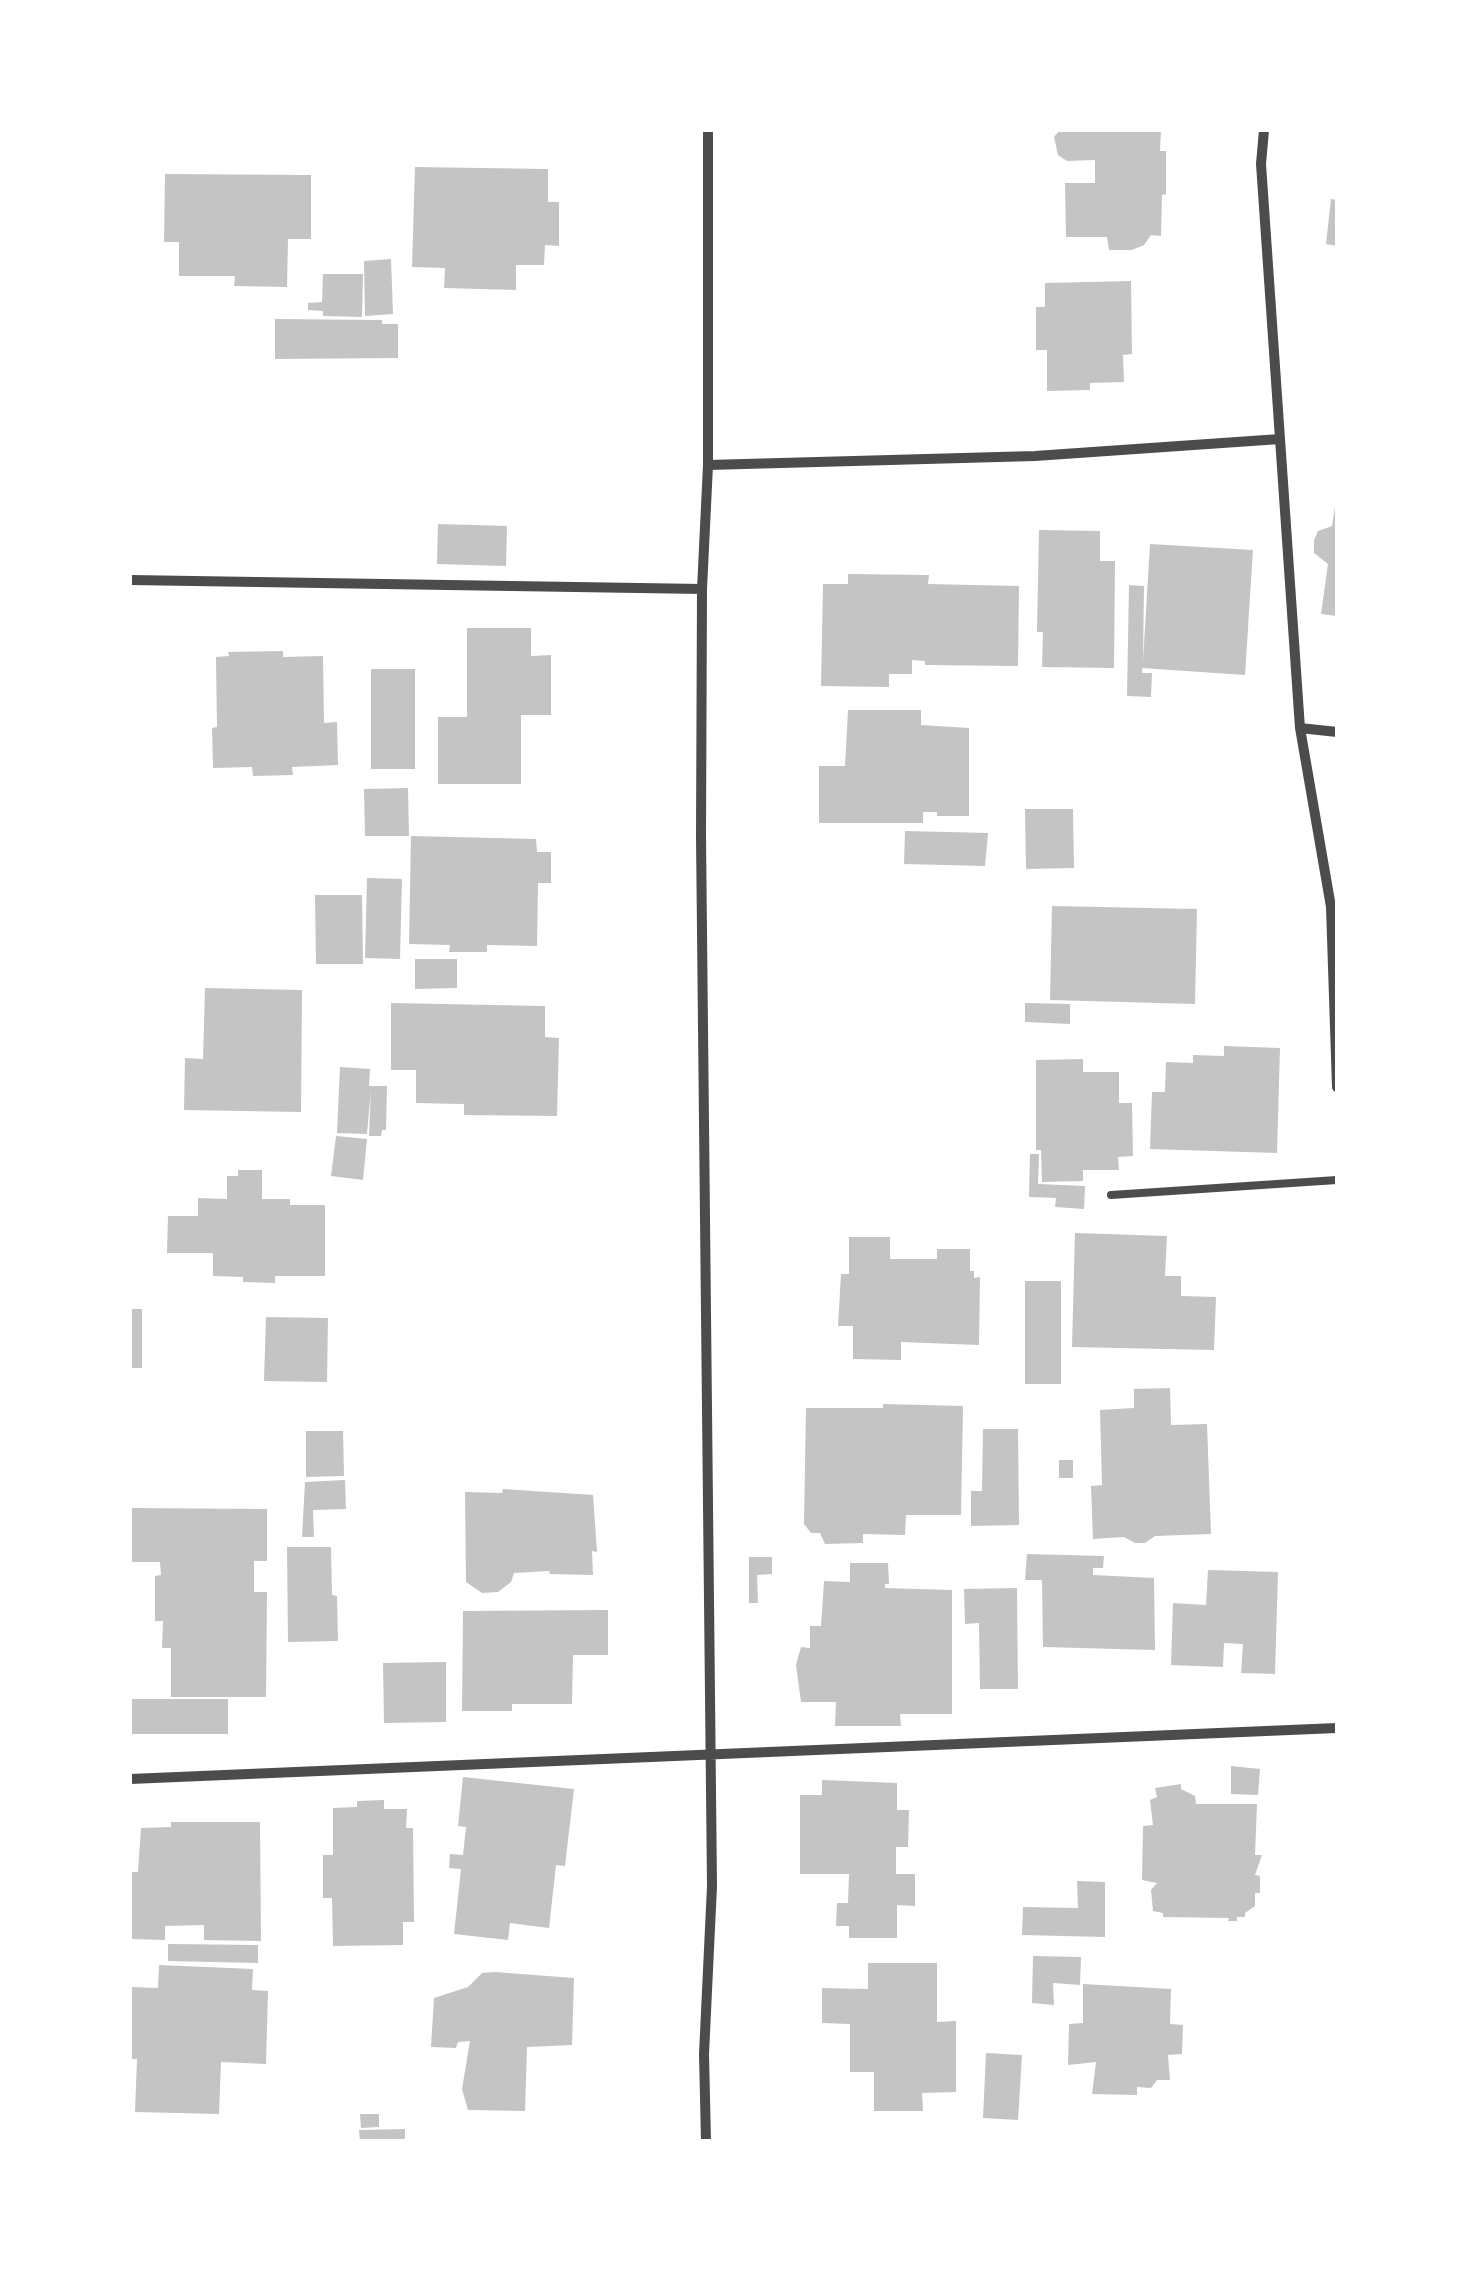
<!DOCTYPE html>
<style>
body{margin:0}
#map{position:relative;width:1467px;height:2271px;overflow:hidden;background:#fff;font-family:"IBM Plex Serif",serif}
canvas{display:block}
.frame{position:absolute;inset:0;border:132px solid #fff;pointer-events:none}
</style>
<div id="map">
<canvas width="1467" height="2271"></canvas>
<div class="frame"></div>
</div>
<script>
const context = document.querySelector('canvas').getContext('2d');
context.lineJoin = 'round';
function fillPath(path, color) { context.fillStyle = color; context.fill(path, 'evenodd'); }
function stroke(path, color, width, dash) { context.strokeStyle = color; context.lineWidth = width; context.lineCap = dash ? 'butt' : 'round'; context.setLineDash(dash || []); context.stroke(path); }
fillPath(new Path2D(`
 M 1060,130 L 1161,130 L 1160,151 L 1166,151 L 1166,194 L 1162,195 L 1161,236 L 1151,235 L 1144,245 L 1132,250 L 1109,250 L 1107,237 L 1066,237 L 1065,183 L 1095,183 L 1095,160 L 1067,161 L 1058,155 L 1054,137 Z
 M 415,167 L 548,169 L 548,202 L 559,202 L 559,246 L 545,245 L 544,265 L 516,265 L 516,290 L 444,288 L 445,268 L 412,267 Z
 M 165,174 L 311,175 L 311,239 L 288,239 L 287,287 L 234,286 L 235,276 L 179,276 L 179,242 L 164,242 Z
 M 1331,199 L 1337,200 L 1337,246 L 1326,244 Z
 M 391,259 L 393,314 L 365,316 L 364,261 Z
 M 323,274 L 363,274 L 362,317 L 323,316 L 323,311 L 308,310 L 308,303 L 322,302 Z
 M 1131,281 L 1132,354 L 1123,355 L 1124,382 L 1090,383 L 1090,390 L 1047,391 L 1047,350 L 1036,350 L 1036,307 L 1045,307 L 1045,283 Z
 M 275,319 L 382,320 L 382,324 L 398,324 L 398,358 L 275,359 Z
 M 1335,507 L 1337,507 L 1337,616 L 1321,614 L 1328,564 L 1314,553 L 1314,540 L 1318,531 L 1332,526 Z
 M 438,524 L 507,526 L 506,566 L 437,564 Z
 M 1039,530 L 1100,531 L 1100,561 L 1115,561 L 1114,668 L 1042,667 L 1043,632 L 1037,632 Z
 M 1150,544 L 1253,550 L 1245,675 L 1142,668 L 1142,673 L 1152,673 L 1151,697 L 1127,696 L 1129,585 L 1144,586 L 1143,661 Z
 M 848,574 L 929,575 L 928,584 L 1019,586 L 1018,666 L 925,665 L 925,661 L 912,660 L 912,674 L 889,674 L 889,687 L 821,686 L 823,584 L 848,584 Z
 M 467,628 L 531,628 L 531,656 L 551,655 L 551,715 L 521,715 L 521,784 L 438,784 L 438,717 L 467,717 Z
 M 283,651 L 283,657 L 323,656 L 324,723 L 337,722 L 338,765 L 292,767 L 293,775 L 253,776 L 252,767 L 213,768 L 212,728 L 217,727 L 216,657 L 229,656 L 228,652 Z
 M 371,669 L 415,669 L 415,769 L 371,769 Z
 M 848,710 L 921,710 L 921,725 L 969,728 L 969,816 L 937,816 L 937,812 L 923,812 L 923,823 L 819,823 L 819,766 L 845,766 Z
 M 408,788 L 409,836 L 365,836 L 364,789 Z
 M 1025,809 L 1073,809 L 1074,868 L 1026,869 Z
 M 905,831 L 988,833 L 985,866 L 904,864 Z
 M 411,836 L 536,839 L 537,852 L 551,852 L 551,883 L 538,883 L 537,946 L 487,945 L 487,952 L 449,952 L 450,945 L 409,944 Z
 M 367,878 L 402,879 L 400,959 L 365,958 Z
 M 315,895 L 362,895 L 363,964 L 316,964 Z
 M 1052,906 L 1197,909 L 1195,1004 L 1050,1000 Z
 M 415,959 L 457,959 L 457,988 L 415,989 Z
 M 205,988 L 302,990 L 301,1112 L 184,1110 L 185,1058 L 203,1059 Z
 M 391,1003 L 545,1006 L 545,1037 L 559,1038 L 557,1116 L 464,1115 L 464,1104 L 416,1103 L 416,1070 L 391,1070 Z
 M 1025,1003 L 1070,1004 L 1070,1024 L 1025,1022 Z
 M 1224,1046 L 1280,1048 L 1277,1153 L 1150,1149 L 1152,1092 L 1165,1092 L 1166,1062 L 1193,1063 L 1193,1055 L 1224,1056 Z
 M 1083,1059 L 1083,1072 L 1119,1072 L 1119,1103 L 1132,1103 L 1133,1156 L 1118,1157 L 1119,1170 L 1083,1170 L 1083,1181 L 1042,1182 L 1041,1150 L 1036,1150 L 1036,1060 Z
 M 340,1067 L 370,1069 L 369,1086 L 387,1086 L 386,1130 L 382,1130 L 381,1136 L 369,1136 L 371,1090 L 367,1134 L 337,1133 Z
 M 336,1136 L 367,1139 L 363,1180 L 331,1176 Z
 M 1030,1154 L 1039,1154 L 1038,1184 L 1085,1186 L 1084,1209 L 1055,1207 L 1056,1198 L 1029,1197 Z
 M 238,1170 L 262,1170 L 262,1199 L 290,1199 L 290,1205 L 325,1205 L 325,1276 L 275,1276 L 275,1283 L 243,1282 L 243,1277 L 213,1276 L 213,1253 L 167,1253 L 168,1216 L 198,1216 L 198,1198 L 227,1199 L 227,1176 L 238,1176 Z
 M 1075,1233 L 1167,1236 L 1165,1276 L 1181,1276 L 1181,1296 L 1216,1297 L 1214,1350 L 1072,1347 Z
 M 849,1237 L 890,1237 L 890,1259 L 937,1259 L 937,1249 L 970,1249 L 970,1271 L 974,1271 L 974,1278 L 980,1277 L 979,1345 L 901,1342 L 901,1360 L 853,1359 L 853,1326 L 838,1326 L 841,1274 L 849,1274 Z
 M 1025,1281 L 1061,1281 L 1061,1384 L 1025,1384 Z
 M 130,1309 L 142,1309 L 142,1368 L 130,1368 Z
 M 266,1317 L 328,1318 L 327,1382 L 264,1381 Z
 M 1170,1388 L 1171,1425 L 1207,1424 L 1211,1534 L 1155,1536 L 1145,1543 L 1135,1543 L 1124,1537 L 1093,1539 L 1091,1486 L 1102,1485 L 1100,1410 L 1134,1408 L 1134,1389 Z
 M 883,1404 L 963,1406 L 961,1515 L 906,1515 L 905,1535 L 863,1534 L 863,1543 L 825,1544 L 820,1533 L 811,1533 L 804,1524 L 806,1408 L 883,1408 Z
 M 983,1429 L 1018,1429 L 1019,1525 L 971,1526 L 971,1491 L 982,1491 Z
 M 306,1431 L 343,1431 L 344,1476 L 306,1477 Z
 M 1059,1460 L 1073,1460 L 1073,1478 L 1059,1478 Z
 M 345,1480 L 346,1509 L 313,1510 L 314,1537 L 302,1537 L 305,1482 Z
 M 503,1489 L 593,1495 L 597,1552 L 592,1551 L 593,1575 L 549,1574 L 550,1571 L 514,1573 L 511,1582 L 498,1592 L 482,1593 L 466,1582 L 465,1492 L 502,1493 Z
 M 130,1508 L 267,1509 L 267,1561 L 254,1561 L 254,1592 L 267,1592 L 266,1697 L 171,1697 L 171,1648 L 162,1648 L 163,1621 L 155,1621 L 155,1576 L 161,1575 L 160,1562 L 130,1562 Z
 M 287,1547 L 331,1547 L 332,1595 L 337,1596 L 338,1641 L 288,1642 Z
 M 1027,1554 L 1104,1556 L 1103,1568 L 1093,1568 L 1093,1575 L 1154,1578 L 1155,1650 L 1043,1647 L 1042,1580 L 1025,1580 Z
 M 749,1557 L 772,1557 L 772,1574 L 757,1575 L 758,1603 L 749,1603 Z
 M 850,1563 L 888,1563 L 889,1584 L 885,1584 L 885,1588 L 952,1590 L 952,1714 L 900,1714 L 901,1726 L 835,1726 L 836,1702 L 801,1702 L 796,1665 L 801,1647 L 810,1648 L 810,1626 L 821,1626 L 824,1581 L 850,1582 Z
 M 1208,1570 L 1278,1572 L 1275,1674 L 1241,1673 L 1243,1644 L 1224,1643 L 1223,1667 L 1171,1665 L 1173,1603 L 1206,1605 Z
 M 1017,1588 L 1018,1689 L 980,1689 L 979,1623 L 965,1624 L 964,1589 Z
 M 608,1610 L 608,1655 L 573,1655 L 572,1704 L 512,1704 L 512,1711 L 462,1711 L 463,1611 Z
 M 446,1662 L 446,1722 L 384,1723 L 383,1663 Z
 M 132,1699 L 228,1699 L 228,1734 L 132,1734 Z
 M 1231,1766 L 1260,1769 L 1258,1795 L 1231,1794 Z
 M 463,1777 L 574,1789 L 565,1866 L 556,1865 L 549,1928 L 510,1923 L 508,1940 L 454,1934 L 461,1869 L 449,1868 L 450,1854 L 463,1855 L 466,1827 L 458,1826 Z
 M 822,1780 L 897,1783 L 897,1810 L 909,1810 L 908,1847 L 896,1847 L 896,1874 L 915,1874 L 915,1906 L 897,1905 L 897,1938 L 849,1938 L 849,1926 L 836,1926 L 837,1903 L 848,1903 L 849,1874 L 800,1874 L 800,1795 L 822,1795 Z
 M 1181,1784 L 1181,1789 L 1195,1796 L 1196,1804 L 1257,1804 L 1255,1855 L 1262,1855 L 1255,1875 L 1260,1876 L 1260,1893 L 1255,1893 L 1255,1906 L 1245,1913 L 1245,1917 L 1237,1917 L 1237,1921 L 1228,1921 L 1229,1918 L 1163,1917 L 1163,1913 L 1153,1911 L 1151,1890 L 1157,1883 L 1142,1880 L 1143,1826 L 1153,1825 L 1150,1800 L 1157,1797 L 1155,1788 Z
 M 384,1800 L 384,1809 L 407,1809 L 406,1828 L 413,1828 L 414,1922 L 403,1922 L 403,1945 L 333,1946 L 332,1898 L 323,1898 L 323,1855 L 333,1855 L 333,1808 L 357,1807 L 357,1801 Z
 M 171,1822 L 260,1822 L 261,1941 L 204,1940 L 204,1925 L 165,1926 L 165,1940 L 130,1939 L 130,1872 L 138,1872 L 141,1828 L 171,1827 Z
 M 1077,1881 L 1105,1882 L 1105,1937 L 1022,1935 L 1023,1907 L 1078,1908 Z
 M 168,1944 L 258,1945 L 258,1963 L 168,1961 Z
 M 1033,1956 L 1081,1957 L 1080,1985 L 1053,1983 L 1054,2005 L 1032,2003 Z
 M 868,1963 L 937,1963 L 937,2022 L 956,2021 L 956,2092 L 922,2093 L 923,2111 L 874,2111 L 874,2072 L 850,2072 L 850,2024 L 822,2023 L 822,1988 L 868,1989 Z
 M 159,1965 L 253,1969 L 252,1990 L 268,1991 L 266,2064 L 221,2062 L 219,2114 L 135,2112 L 137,2059 L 130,2059 L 130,1987 L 158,1988 Z
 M 495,1972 L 574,1978 L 572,2045 L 527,2047 L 525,2111 L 468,2110 L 462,2089 L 470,2041 L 458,2042 L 456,2048 L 431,2047 L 434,1998 L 468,1987 L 482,1973 Z
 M 1083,1984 L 1171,1989 L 1170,2024 L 1183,2025 L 1182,2054 L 1168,2055 L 1170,2080 L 1157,2080 L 1151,2088 L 1137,2087 L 1137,2095 L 1092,2094 L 1096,2062 L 1068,2065 L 1069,2024 L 1083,2023 Z
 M 986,2053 L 1022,2055 L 1018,2120 L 983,2118 Z
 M 360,2114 L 379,2114 L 379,2127 L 361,2128 Z
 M 405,2129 L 405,2141 L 360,2141 L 359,2130 Z`), '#c4c4c4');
stroke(new Path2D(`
 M 1111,1195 L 1337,1180`), '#4c4c4c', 8);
stroke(new Path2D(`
 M 1264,130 L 1261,164 L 1300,728 L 1331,907 L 1337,1087
 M 708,465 L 1035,456 L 1280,439
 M 130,580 L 702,589
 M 1300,728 L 1337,732
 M 130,1779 L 1337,1728
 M 706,2141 L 704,2054 L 712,1886 L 701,836 L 702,589 L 708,465 L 708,130`), '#4c4c4c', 10);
</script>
